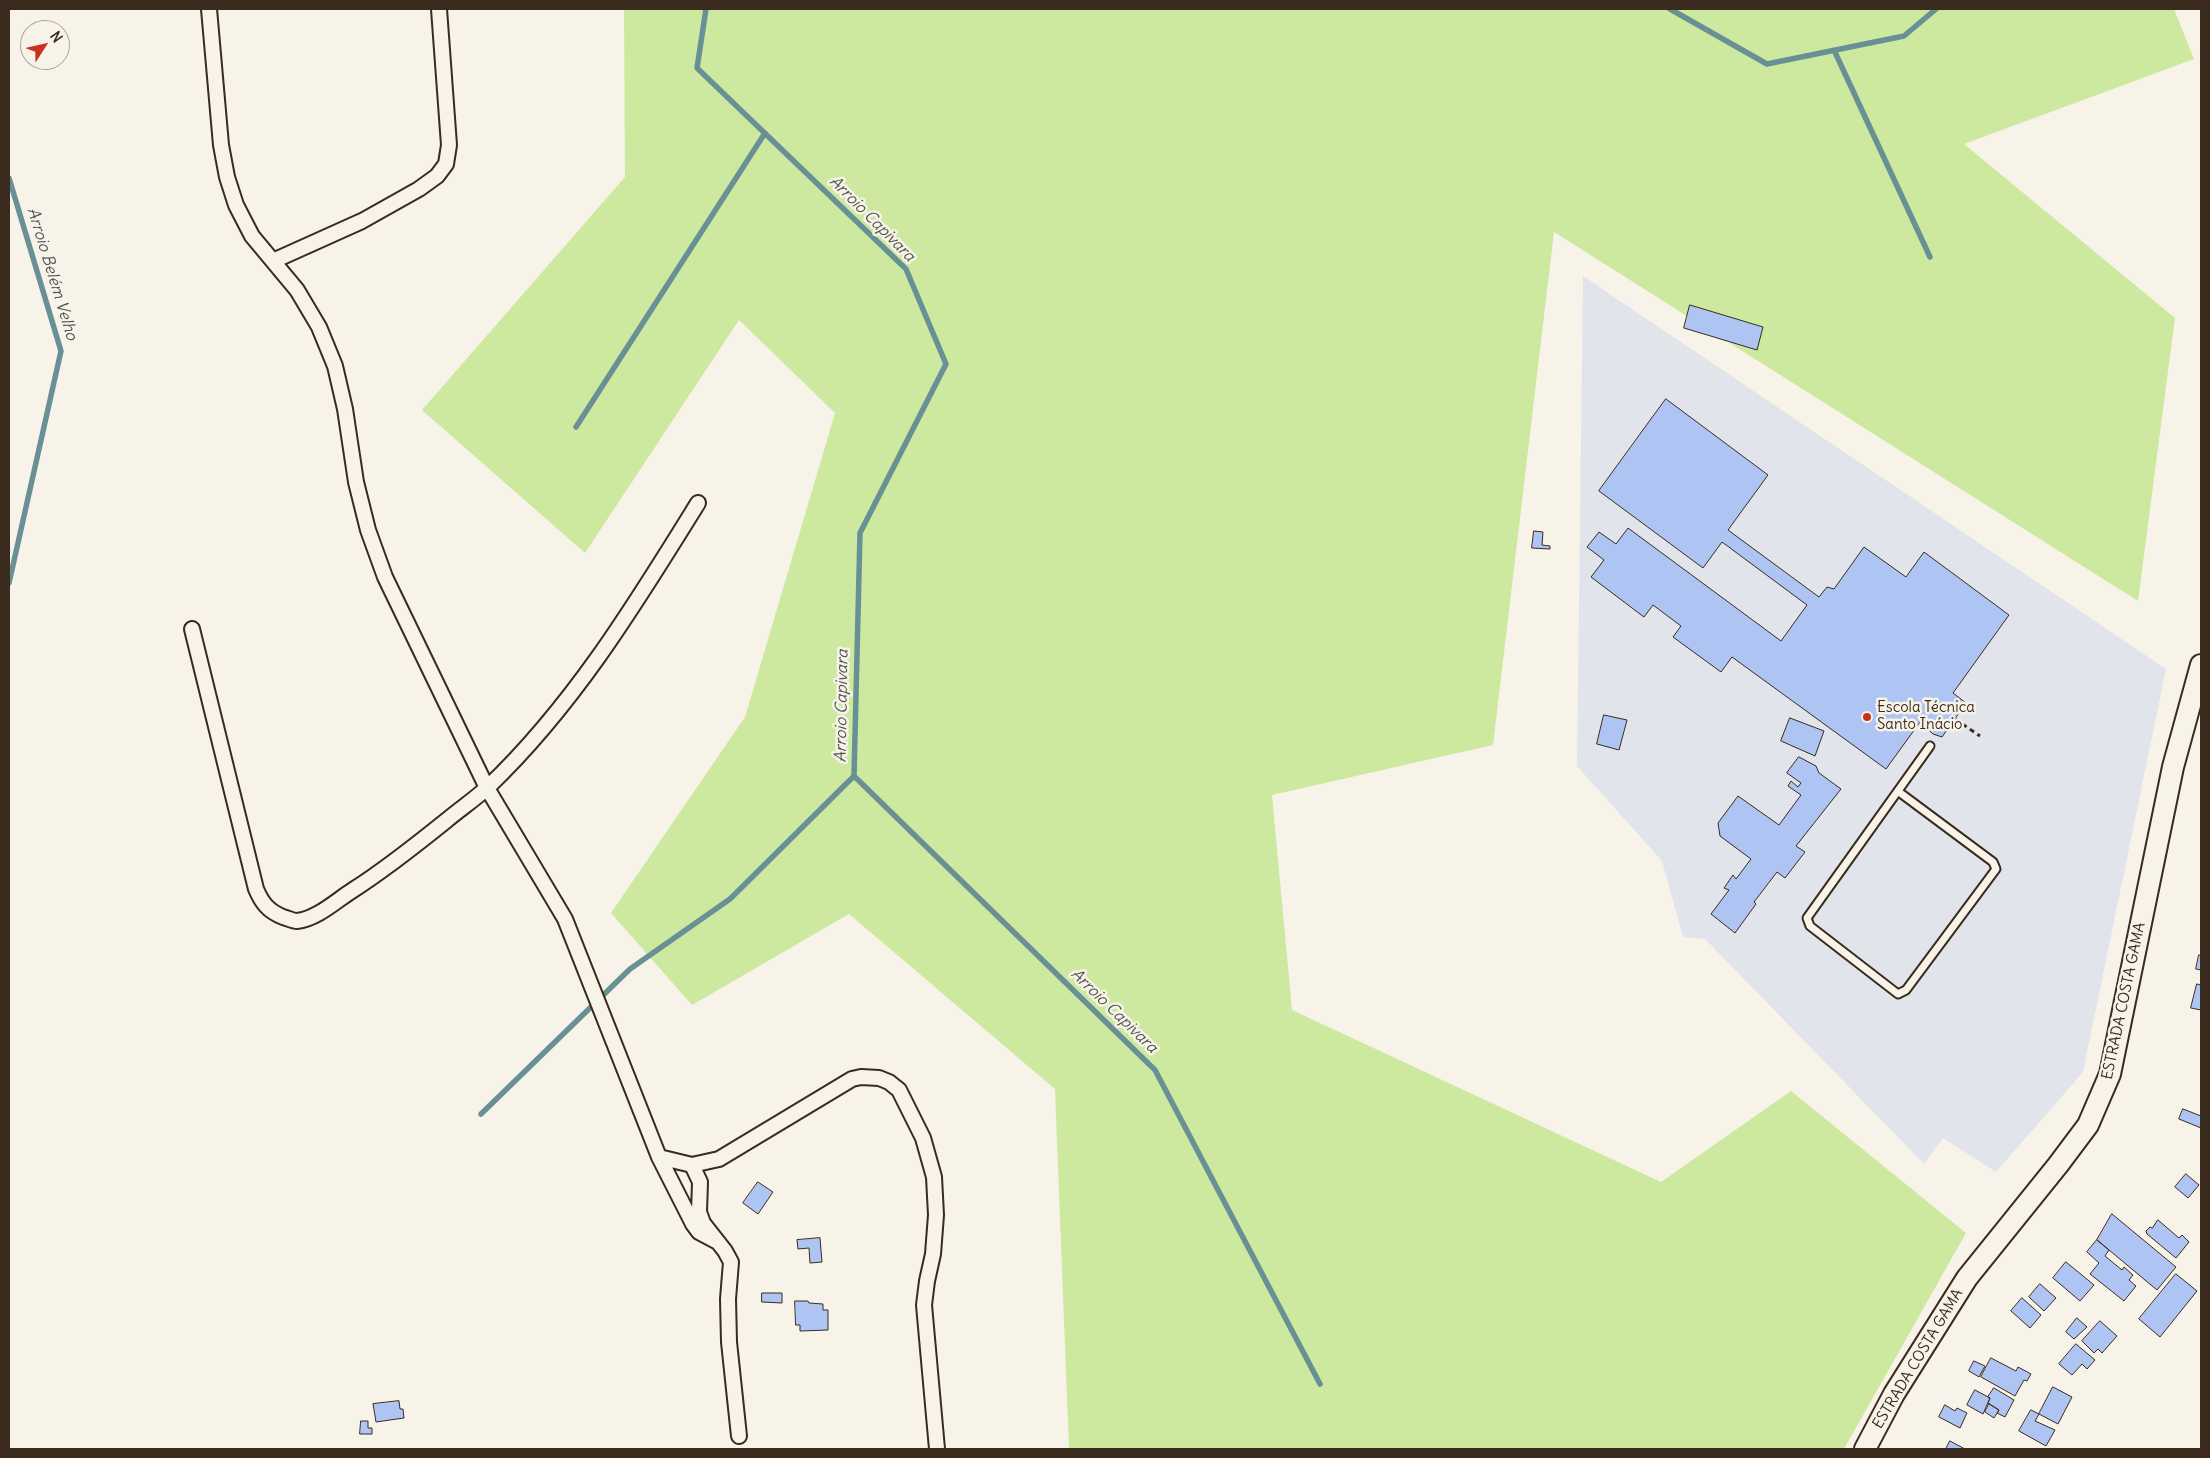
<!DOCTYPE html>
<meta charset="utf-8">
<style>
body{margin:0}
#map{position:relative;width:2210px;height:1458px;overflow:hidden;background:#f7f3e8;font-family:Delius,sans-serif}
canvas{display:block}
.frame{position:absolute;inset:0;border:10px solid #3b2a1e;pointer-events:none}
.north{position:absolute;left:20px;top:20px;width:50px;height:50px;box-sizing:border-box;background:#f7f3e8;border:1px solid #aca397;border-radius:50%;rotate:55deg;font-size:14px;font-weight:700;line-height:20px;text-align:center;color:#3b2a1e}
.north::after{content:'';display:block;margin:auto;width:18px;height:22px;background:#c8321e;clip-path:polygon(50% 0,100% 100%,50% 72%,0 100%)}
</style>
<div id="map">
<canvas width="2210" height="1458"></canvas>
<div class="frame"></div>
<div class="north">N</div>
</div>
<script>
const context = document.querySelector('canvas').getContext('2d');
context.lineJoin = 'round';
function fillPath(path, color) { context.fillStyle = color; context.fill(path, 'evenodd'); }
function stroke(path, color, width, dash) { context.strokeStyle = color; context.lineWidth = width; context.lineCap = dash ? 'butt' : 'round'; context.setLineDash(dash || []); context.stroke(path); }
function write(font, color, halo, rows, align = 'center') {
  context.font = font + ' Delius,sans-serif'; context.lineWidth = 5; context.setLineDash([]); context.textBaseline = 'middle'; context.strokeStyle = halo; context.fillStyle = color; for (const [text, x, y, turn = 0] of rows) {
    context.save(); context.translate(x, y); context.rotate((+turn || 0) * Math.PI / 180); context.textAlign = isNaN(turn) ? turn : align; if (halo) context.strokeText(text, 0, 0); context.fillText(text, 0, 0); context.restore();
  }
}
fillPath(new Path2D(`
 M 1583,276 L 2166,669 L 2083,1072 L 1996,1172 L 1943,1138 L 1924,1164 L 1705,939 L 1683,937 L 1662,861 L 1577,766 Z`), '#e1e5eb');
fillPath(new Path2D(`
 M 624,9 L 2174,9 L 2194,59 L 1964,144 L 2175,318 L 2138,601 L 1554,232 L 1493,745 L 1272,795 L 1292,1010 L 1661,1182 L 1791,1091 L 1966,1233 L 1844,1449 L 1069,1449 L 1055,1089 L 849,914 L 692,1005 L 611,913 L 745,717 L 835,413 L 739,320 L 585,553 L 422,410 L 625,177 Z`), '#cde9a0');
stroke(new Path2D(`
 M 706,9 L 697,68 L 906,269 L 946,364 L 860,533 L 854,776 L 1155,1070 L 1320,1384
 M 1670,9 L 1767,64 L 1904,36 L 1936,9
 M 1834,50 L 1930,257
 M 9,178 L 61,351 L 9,583
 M 576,427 L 765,133
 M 481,1114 L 630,969 L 730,899 L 854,776`), '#699195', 5.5);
const building = new Path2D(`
 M 1690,305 L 1763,327 L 1757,350 L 1684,328 Z
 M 1666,399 L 1768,475 L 1728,530 L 1819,597 L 1827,587 L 1834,589 L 1864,547 L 1906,577 L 1924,552 L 2009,615 L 1953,693 L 1966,703 L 1942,737 L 1933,734 L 1920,722 L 1886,769 L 1732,657 L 1721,672 L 1673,637 L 1681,626 L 1653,605 L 1644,617 L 1591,577 L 1604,560 L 1587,547 L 1599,532 L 1616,544 L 1628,528 L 1781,641 L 1807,605 L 1722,542 L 1703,568 L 1599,491 Z
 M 1534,531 L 1543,532 L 1542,545 L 1550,546 L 1550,549 L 1532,548 Z
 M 1604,715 L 1627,720 L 1619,750 L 1597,744 Z
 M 1790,718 L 1824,731 L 1815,756 L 1781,741 Z
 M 1799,757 L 1816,766 L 1819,773 L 1841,789 L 1796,846 L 1805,852 L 1785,878 L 1777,872 L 1754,902 L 1756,904 L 1735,933 L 1711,914 L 1729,890 L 1724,888 L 1733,875 L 1736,879 L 1751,859 L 1720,836 L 1718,823 L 1738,796 L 1779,825 L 1801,795 L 1788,786 L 1791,781 L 1798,787 L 1801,783 L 1787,773 Z
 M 2199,955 L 2201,955 L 2201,970 L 2196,969 Z
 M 2197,984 L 2201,985 L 2201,1010 L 2191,1008 Z
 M 2183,1109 L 2201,1116 L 2201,1128 L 2179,1119 Z
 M 2186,1174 L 2199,1185 L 2188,1198 L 2175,1187 Z
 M 758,1182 L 773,1192 L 758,1214 L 743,1203 Z
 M 2112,1214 L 2176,1267 L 2157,1290 L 2097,1240 Z
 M 2158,1220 L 2179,1238 L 2182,1235 L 2189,1242 L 2176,1258 L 2147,1234 L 2146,1231 L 2150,1227 L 2152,1228 Z
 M 820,1238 L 822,1262 L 810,1263 L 809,1248 L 798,1249 L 797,1240 Z
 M 2097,1240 L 2109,1250 L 2105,1256 L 2122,1270 L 2124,1267 L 2133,1275 L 2129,1280 L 2136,1286 L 2124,1301 L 2090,1274 L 2099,1263 L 2087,1252 Z
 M 2066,1262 L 2094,1285 L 2080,1301 L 2053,1278 Z
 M 2176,1274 L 2197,1291 L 2160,1337 L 2139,1319 Z
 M 2040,1284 L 2056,1298 L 2044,1311 L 2029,1297 Z
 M 762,1293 L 782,1293 L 782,1303 L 762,1302 Z
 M 2022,1298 L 2041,1315 L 2030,1328 L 2011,1311 Z
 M 795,1301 L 808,1301 L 809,1303 L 823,1304 L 823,1310 L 828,1310 L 828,1330 L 800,1331 L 800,1325 L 796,1325 Z
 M 2077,1318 L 2087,1327 L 2074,1339 L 2066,1332 Z
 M 2100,1321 L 2117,1336 L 2102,1353 L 2098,1349 L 2094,1353 L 2082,1341 Z
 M 2076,1344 L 2095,1360 L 2087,1369 L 2082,1364 L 2072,1375 L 2059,1364 Z
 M 1991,1358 L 2016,1371 L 2018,1367 L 2031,1374 L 2027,1381 L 2024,1380 L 2015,1396 L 1981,1377 Z
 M 1974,1361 L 1985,1366 L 1979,1377 L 1969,1371 Z
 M 2053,1387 L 2072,1397 L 2058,1424 L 2039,1414 Z
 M 1994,1388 L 2014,1400 L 2005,1417 L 1997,1413 L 1999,1410 L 1988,1403 L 1990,1398 L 1988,1397 Z
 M 1975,1390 L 1990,1398 L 1983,1414 L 1967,1405 Z
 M 399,1401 L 400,1409 L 403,1409 L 404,1418 L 376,1422 L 373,1404 Z
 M 1989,1404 L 1999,1410 L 1994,1418 L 1985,1412 Z
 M 1945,1405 L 1955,1411 L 1957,1408 L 1967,1413 L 1960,1428 L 1939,1417 Z
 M 2031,1410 L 2039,1414 L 2035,1421 L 2055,1430 L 2046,1446 L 2019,1431 Z
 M 361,1421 L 368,1421 L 368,1428 L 372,1428 L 372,1434 L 360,1434 Z
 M 1950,1441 L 1965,1449 L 1946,1449 Z`);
fillPath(building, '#aec5f3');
stroke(building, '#3b2a1e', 1);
const lane = new Path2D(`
 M 1899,792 L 1993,862 L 1996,869 L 1906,990 L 1898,994 L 1810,926 L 1807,918 L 1930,746`);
const street = new Path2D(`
 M 209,9 L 221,145 L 227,177 L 236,205 L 252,236 L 297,290 L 319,327 L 335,366 L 345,409 L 356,482 L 368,530 L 385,577 L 487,788 L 565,919 L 659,1157 L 693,1224 L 699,1232 L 716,1241
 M 273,261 L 362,221 L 419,189 L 437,176 L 446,164 L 449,145 L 439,9
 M 192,629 L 256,889 C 262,903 268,911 283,917 C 287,918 293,921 297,921 C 317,919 337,900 353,890 C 386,869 416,845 447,820 C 460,809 475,799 488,787 C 574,705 636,603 698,503
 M 659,1157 L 692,1165 L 719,1159 L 852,1079 L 861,1077 L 879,1078 L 889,1082 L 899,1090 L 923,1138 L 934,1177 L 936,1215 L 933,1254 L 927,1281 L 924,1305 L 937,1449
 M 692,1165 L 700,1182 L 699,1212 L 703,1223 L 725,1251 L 731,1262 L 728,1299 L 729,1342 L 739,1436`);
const secondary = new Path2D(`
 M 1865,1449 L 1894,1394 L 1967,1278 L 2058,1165 L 2088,1125 L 2110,1074 L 2173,767 L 2201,665`);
stroke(lane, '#3b2a1e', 11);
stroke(street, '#3b2a1e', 18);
stroke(secondary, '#3b2a1e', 24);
stroke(new Path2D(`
 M 1955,719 L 1980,736`), '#3b2a1e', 3, [5, 4]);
stroke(lane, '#f7f3e8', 7);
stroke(street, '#f7f3e8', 14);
stroke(secondary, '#f7f3e8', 20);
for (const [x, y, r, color] of [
 [1867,717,5,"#c8321e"]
]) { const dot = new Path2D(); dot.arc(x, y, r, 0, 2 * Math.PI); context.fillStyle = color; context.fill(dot); stroke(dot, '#f7f3e8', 2); }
write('15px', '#3b2a1e', '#f7f3e8', [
 ["Escola Técnica",1877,708],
 ["Santo Inácio",1877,725]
], 'left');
write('15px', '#3b2a1e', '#f7f3e8', [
 ["ESTRADA COSTA GAMA",2124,1001,-78],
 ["ESTRADA COSTA GAMA",1918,1359,-59]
]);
write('italic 16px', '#4e5550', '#f7f3e8', [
 ["Arroio Capivara",872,219,45],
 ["Arroio Belém Velho",52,274,73],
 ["Arroio Capivara",842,706,-89],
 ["Arroio Capivara",1114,1011,44]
]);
</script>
